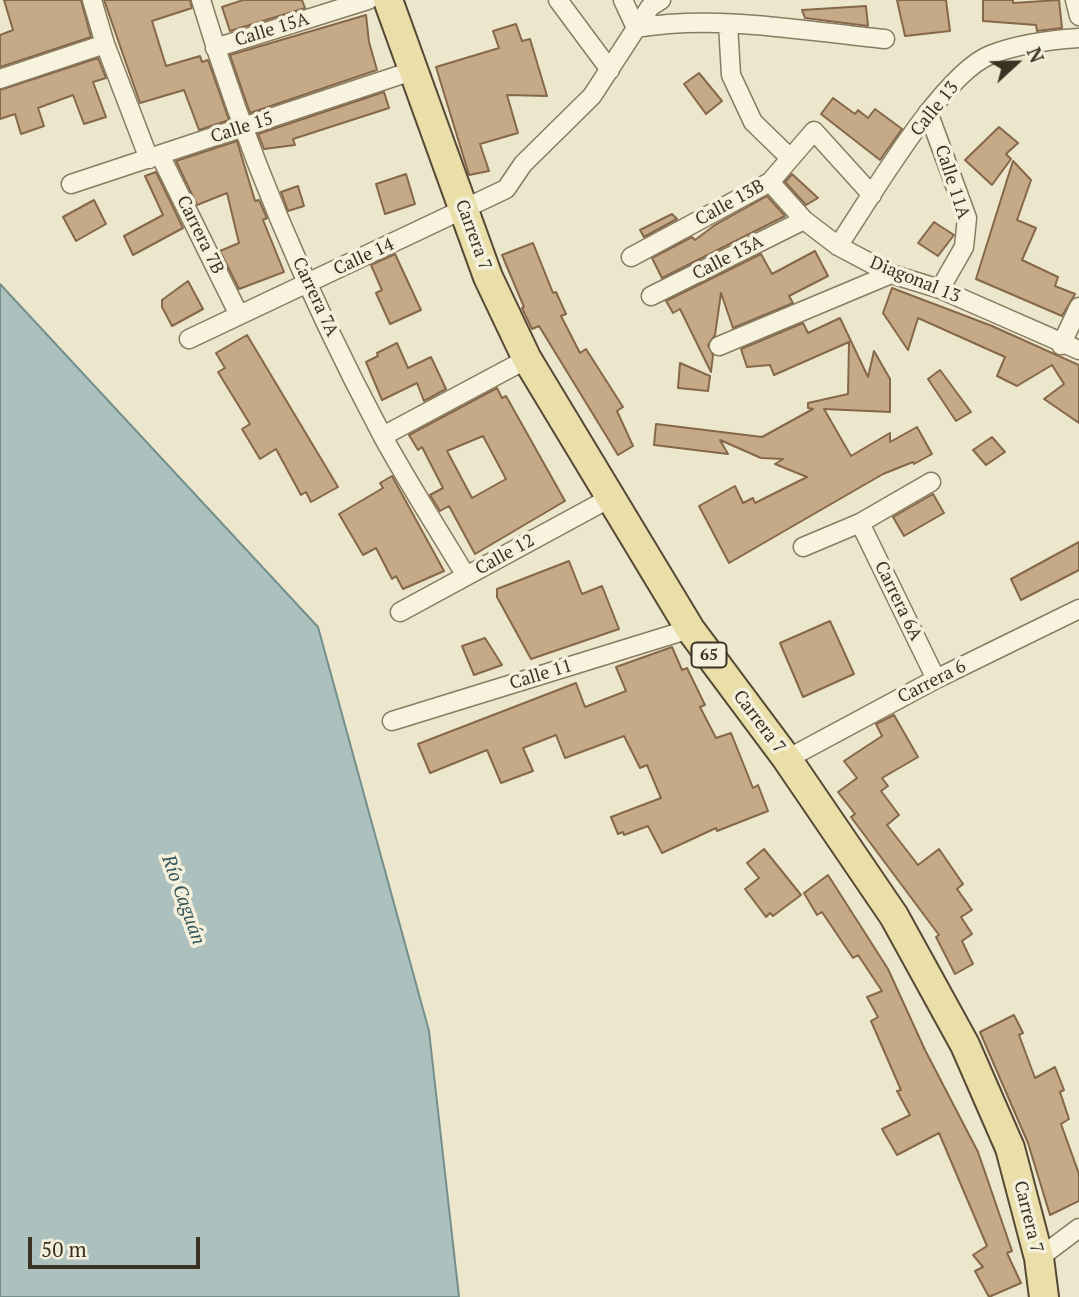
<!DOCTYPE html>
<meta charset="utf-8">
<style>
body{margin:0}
#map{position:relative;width:1079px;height:1297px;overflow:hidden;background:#ece6cc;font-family:"PT Serif",serif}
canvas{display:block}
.north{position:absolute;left:981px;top:28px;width:70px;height:70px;-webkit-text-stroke:5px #f4f0db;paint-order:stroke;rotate:68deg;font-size:19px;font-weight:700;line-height:28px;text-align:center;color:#3a3123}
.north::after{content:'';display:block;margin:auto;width:24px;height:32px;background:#3a3123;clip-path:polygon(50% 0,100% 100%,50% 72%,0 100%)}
.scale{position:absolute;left:28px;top:1237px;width:172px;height:32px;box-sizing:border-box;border:4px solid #3a3123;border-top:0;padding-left:9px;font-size:21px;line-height:24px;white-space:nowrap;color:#3a3123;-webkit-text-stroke:5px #f4f0db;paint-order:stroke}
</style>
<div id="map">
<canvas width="1079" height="1297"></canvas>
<div class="north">N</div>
<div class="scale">50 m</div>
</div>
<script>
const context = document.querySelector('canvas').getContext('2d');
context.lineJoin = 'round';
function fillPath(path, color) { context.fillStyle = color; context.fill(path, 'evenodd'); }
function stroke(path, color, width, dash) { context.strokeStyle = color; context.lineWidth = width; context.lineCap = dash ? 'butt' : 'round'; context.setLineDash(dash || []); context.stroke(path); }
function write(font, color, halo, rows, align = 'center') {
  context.font = font + ' "PT Serif",serif'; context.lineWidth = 7; context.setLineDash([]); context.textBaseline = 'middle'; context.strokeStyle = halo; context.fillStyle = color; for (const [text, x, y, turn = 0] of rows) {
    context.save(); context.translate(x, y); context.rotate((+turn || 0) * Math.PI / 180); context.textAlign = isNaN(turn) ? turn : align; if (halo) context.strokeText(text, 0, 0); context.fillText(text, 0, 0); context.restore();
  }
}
const water = new Path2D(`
 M 0,284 L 318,627 L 429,1031 L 459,1297 L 0,1297 Z`);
fillPath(water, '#acc1bd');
stroke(water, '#738f8c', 2);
const building = new Path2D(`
 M 4,0 L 81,0 L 91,37 L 0,67 L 0,35 L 13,30 Z
 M 104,0 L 190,0 L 192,8 L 152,21 L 166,66 L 200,56 L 202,62 L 208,60 L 229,120 L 199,130 L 184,90 L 140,103 Z
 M 243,0 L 302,0 L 305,8 L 230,31 L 222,7 Z
 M 897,0 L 946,0 L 950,31 L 905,36 Z
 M 983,0 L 1013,0 L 1013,3 L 1059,0 L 1062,28 L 1037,31 L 1036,25 L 983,21 Z
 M 866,6 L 868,26 L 805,18 L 802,10 Z
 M 366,15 L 369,42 L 377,70 L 250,113 L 230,55 Z
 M 516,24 L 522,41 L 530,39 L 547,96 L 507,95 L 518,133 L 480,144 L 489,171 L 469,175 L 436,67 L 499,48 L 493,31 Z
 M 98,58 L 106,78 L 93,82 L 106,117 L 84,124 L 73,95 L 38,108 L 44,126 L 21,134 L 15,114 L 0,119 L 0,90 Z
 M 699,73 L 722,101 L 706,114 L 684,84 Z
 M 384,92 L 389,108 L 293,139 L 295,145 L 264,149 L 258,134 Z
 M 833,98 L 855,114 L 858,110 L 868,118 L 875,109 L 902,129 L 880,160 L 821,114 Z
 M 999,127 L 1018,143 L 1006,154 L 1011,159 L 992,185 L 965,160 Z
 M 237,141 L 255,201 L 259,200 L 267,218 L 263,220 L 284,272 L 239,289 L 220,251 L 239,243 L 227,193 L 197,205 L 176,161 Z
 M 1013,161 L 1031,180 L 1017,220 L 1036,228 L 1022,260 L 1058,277 L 1055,286 L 1075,294 L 1062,316 L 976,279 Z
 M 156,172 L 183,228 L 133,255 L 124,236 L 163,215 L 145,176 Z
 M 406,174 L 415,204 L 385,214 L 376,184 Z
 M 792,174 L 818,198 L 806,205 L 785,182 Z
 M 298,186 L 304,206 L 288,211 L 281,192 Z
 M 767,196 L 785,216 L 662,278 L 652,258 L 692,237 L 695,240 L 715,225 Z
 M 94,200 L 106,224 L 76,241 L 63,217 Z
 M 672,214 L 677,219 L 644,237 L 640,230 Z
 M 934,222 L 954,235 L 938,256 L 918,243 Z
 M 533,243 L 553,293 L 556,292 L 566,314 L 561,316 L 580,353 L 586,349 L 623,407 L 617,411 L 633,446 L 618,455 L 539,326 L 532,329 L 522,308 L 524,307 L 502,255 Z
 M 815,251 L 828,276 L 789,296 L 793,303 L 733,328 L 721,293 L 715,335 L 708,345 L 713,355 L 711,372 L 680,309 L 673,313 L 666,301 L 761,254 L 772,274 Z
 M 395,254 L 421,310 L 390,324 L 376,293 L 382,290 L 371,265 Z
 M 188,281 L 203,309 L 172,326 L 162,307 L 162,300 Z
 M 892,288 L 992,326 L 1079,365 L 1079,423 L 1044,399 L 1064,384 L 1052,365 L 1017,386 L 997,376 L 1005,357 L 918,318 L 908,350 L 883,313 Z
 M 840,318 L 868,377 L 874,351 L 890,379 L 890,412 L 824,409 L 851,456 L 890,433 L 890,442 L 917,427 L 932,454 L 914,464 L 913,462 L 883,474 L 729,563 L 699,506 L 735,486 L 743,503 L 753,498 L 755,503 L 807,477 L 775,464 L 783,459 L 761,458 L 720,440 L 728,454 L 654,445 L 656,424 L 762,437 L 813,409 L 808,408 L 808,403 L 848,394 L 849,342 L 774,375 L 770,365 L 747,367 L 741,349 L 803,323 L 808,333 Z
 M 247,335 L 338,487 L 311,502 L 306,492 L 301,495 L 276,449 L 260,459 L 242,429 L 250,424 L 218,372 L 225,368 L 216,353 Z
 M 397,343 L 408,368 L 431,357 L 446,389 L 424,401 L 417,383 L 382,400 L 366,362 L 378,356 L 377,353 Z
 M 680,363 L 710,376 L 708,391 L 678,388 Z
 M 940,370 L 971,412 L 956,421 L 928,379 Z
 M 497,388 L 502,398 L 506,396 L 565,501 L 475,554 L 449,506 L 440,511 L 430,495 L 443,488 L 422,447 L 418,450 L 409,435 ZM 483,436 L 506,479 L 472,498 L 447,451 Z
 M 992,437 L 1005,452 L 986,465 L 973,450 Z
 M 392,476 L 444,571 L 403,589 L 396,576 L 392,579 L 376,548 L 363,555 L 339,514 L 383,488 L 380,483 Z
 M 933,494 L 944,513 L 904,536 L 893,517 Z
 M 1079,542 L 1079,570 L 1021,600 L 1011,579 Z
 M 569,561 L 582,594 L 602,586 L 619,629 L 531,659 L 497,597 L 497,589 Z
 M 830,621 L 854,674 L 803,697 L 780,643 Z
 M 485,638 L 502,665 L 474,675 L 462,646 Z
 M 672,647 L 682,670 L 687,668 L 705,705 L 700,707 L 716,738 L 731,733 L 753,788 L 758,785 L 768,811 L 717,831 L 716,828 L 662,853 L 648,826 L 624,835 L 623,832 L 618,834 L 611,817 L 661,798 L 647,765 L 640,768 L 624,736 L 565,758 L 556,735 L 523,748 L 533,771 L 501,783 L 487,750 L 430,773 L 418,744 L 576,683 L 585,707 L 626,691 L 616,667 Z
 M 894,715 L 918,757 L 882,778 L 888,786 L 881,791 L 899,815 L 887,825 L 918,865 L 939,849 L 963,884 L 957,889 L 972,910 L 961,917 L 972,934 L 962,941 L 973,964 L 955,974 L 936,937 L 939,935 L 851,817 L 855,814 L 838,792 L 857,778 L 844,761 L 882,736 L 876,724 Z
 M 764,849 L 801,895 L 773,916 L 770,913 L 766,917 L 745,889 L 759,878 L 747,863 Z
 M 828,875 L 888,969 L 925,1050 L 978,1152 L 1012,1251 L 1007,1253 L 1021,1283 L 989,1297 L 975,1271 L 983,1267 L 973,1255 L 987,1246 L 939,1133 L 897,1155 L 882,1129 L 910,1115 L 897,1091 L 901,1090 L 871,1021 L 878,1017 L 867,997 L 882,991 L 858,955 L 853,958 L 822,912 L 817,915 L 804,893 Z
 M 1014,1015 L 1023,1033 L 1019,1035 L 1035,1078 L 1055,1067 L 1064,1090 L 1060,1092 L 1069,1119 L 1061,1124 L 1079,1174 L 1079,1201 L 1050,1215 L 1028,1143 L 980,1032 Z`);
fillPath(building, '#c6a986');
stroke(building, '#856849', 2);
const minor = new Path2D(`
 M 92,0 L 105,44 L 149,159
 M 201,0 C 246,151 308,296 382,435 C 408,483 438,529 466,576
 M 558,0 L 610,70
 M 623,0 L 636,28
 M 1075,0 L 1079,16
 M 728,24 L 731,75 L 753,122 L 790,158
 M 636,28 C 717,14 803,31 885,39
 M 215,48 L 368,0
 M 0,79 L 105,44
 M 928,112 L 967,218 L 964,247 L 940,289
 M 160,155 L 239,315
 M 770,182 L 804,220 L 838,246 L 891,274 L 940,289 L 1079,350
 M 71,184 L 412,71
 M 838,246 C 870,199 941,75 990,55 C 1018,44 1049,40 1079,38
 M 631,257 L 770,182 L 814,131 L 872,195
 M 651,296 L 804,220
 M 189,339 L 506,189 L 523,164 L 592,96 L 650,7 L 661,0
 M 1061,345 L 1079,307
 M 719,346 L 891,274
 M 383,436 L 527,359
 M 860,523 L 936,679
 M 803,547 L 860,523 L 931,482
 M 400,612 L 610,498
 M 392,721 L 690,629
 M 787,759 L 936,679 L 1079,609
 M 1039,1258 L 1079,1228`);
const primary = new Path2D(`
 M 388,0 L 488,277 L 527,359 L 690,629 L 787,759 L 894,916 L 965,1045 L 1010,1148 L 1039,1258 L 1044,1297`);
stroke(minor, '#887b61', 21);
stroke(primary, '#564935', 32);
stroke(minor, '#f7f3df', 18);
stroke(primary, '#eadea9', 28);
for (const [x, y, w] of [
 [709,655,35]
]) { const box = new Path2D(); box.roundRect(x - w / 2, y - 12.5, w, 25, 5); context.fillStyle = '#f4f0db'; context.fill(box); stroke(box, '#3a3123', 2); }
write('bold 16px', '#3a3123', null, [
 ["65",709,655]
]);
write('18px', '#3a3123', '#f4f0db', [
 ["Calle 15A",272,30,-17],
 ["Calle 13",935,109,-51],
 ["Calle 15",242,128,-18],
 ["Calle 11A",952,182,72],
 ["Calle 13B",730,203,-29],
 ["Carrera 7B",200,235,64],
 ["Carrera 7",473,235,70],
 ["Calle 14",364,257,-25],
 ["Calle 13A",728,258,-27],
 ["Diagonal 13",915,280,22],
 ["Carrera 7A",315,297,65],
 ["Calle 12",505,555,-29],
 ["Carrera 6A",898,601,64],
 ["Calle 11",541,675,-17],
 ["Carrera 6",932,682,-27],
 ["Carrera 7",759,722,53],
 ["Carrera 7",1028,1217,76]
]);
write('italic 19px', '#345558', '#f4f0db', [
 ["Río Caguán",183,900,70]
]);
</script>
